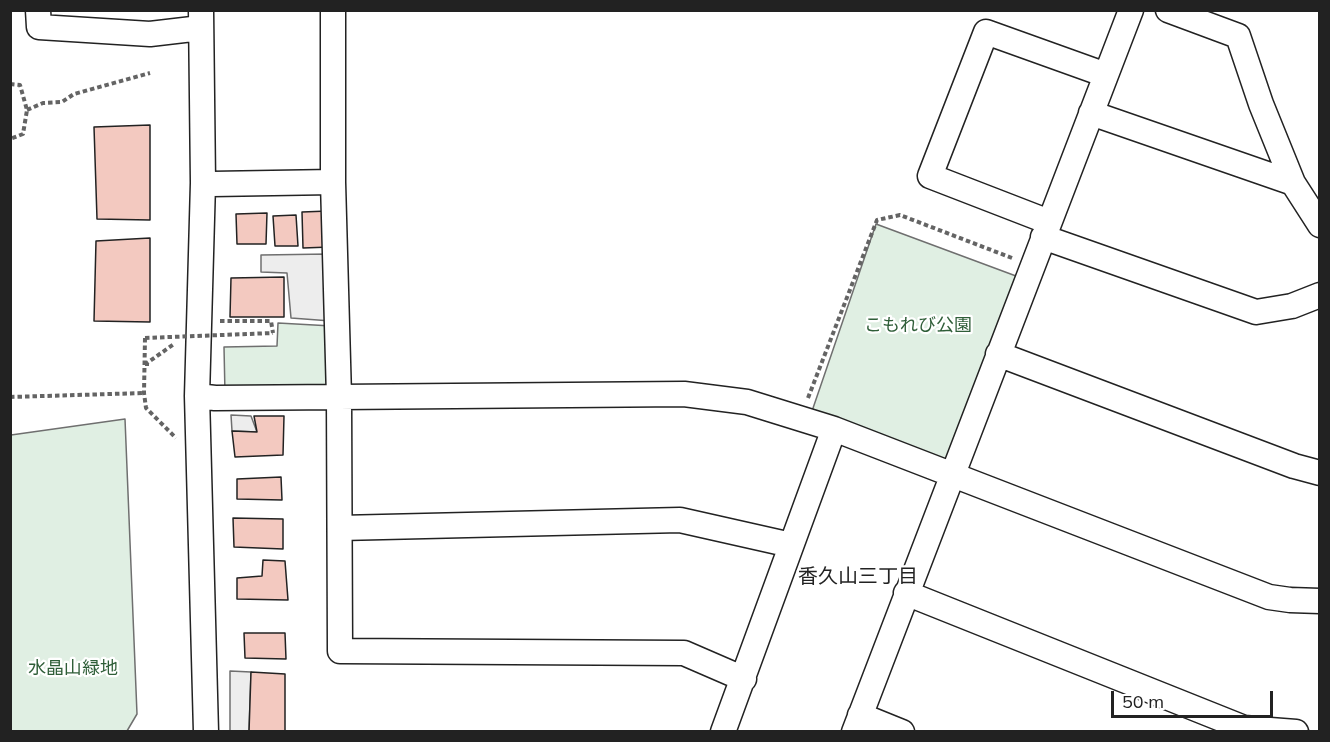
<!DOCTYPE html>
<meta charset="utf-8">
<style>
body{margin:0}
#map{position:relative;width:1330px;height:742px;overflow:hidden;background:#fff;font-family:Mulish,sans-serif}
canvas{display:block}
.frame{position:absolute;inset:0;border:12px solid #222;pointer-events:none}
.scale{position:absolute;left:1111px;top:691px;width:162px;height:27px;box-sizing:border-box;border:3px solid #222;border-top:0;padding-left:8px;font-size:18px;line-height:21px;white-space:nowrap;color:#222;-webkit-text-stroke:4px #fff;paint-order:stroke}
</style>
<div id="map">
<canvas width="1330" height="742"></canvas>
<div class="frame"></div>
<div class="scale">50 m</div>
</div>
<script>
const context = document.querySelector('canvas').getContext('2d');
context.lineJoin = 'round';
function fillPath(path, color) { context.fillStyle = color; context.fill(path, 'evenodd'); }
function stroke(path, color, width, dash) { context.strokeStyle = color; context.lineWidth = width; context.lineCap = dash ? 'butt' : 'round'; context.setLineDash(dash || []); context.stroke(path); }
function write(font, color, halo, rows, align = 'center') {
  context.font = font + ' Mulish,"Noto Sans JP",sans-serif'; context.lineWidth = 4.5; context.setLineDash([]); context.textBaseline = 'middle'; context.strokeStyle = halo; context.fillStyle = color; for (const [text, x, y, turn = 0] of rows) {
    context.save(); context.translate(x, y); context.rotate((+turn || 0) * Math.PI / 180); context.textAlign = isNaN(turn) ? turn : align; if (halo) context.strokeText(text, 0, 0); context.fillText(text, 0, 0); context.restore();
  }
}
const green = new Path2D(`
 M 876,224 L 1016,276 L 944,464 L 811,414 Z
 M 278,323 L 332,326 L 333,392 L 225,394 L 224,347 L 277,346 Z
 M 125,419 L 137,714 L 127,731 L 11,731 L 11,435 Z`);
fillPath(green, '#e0efe3');
stroke(green, '#6f6f6f', 1.5);
const parking = new Path2D(`
 M 329,254 L 331,321 L 291,318 L 287,273 L 261,272 L 261,255 Z
 M 231,415 L 251,416 L 257,432 L 232,431 Z
 M 230,671 L 251,672 L 249,731 L 230,731 Z`);
fillPath(parking, '#ededed');
stroke(parking, '#6f6f6f', 1.5);
const building = new Path2D(`
 M 150,125 L 150,220 L 97,219 L 94,127 Z
 M 328,211 L 330,247 L 303,248 L 302,212 Z
 M 267,213 L 266,244 L 237,244 L 236,214 Z
 M 296,215 L 298,246 L 275,246 L 273,216 Z
 M 150,238 L 150,322 L 94,321 L 96,241 Z
 M 284,277 L 284,317 L 230,317 L 231,278 Z
 M 254,416 L 284,416 L 283,455 L 235,457 L 232,431 L 257,432 Z
 M 281,477 L 282,500 L 237,499 L 237,479 Z
 M 233,518 L 283,519 L 283,549 L 234,547 Z
 M 263,560 L 285,561 L 288,600 L 237,599 L 237,578 L 262,576 Z
 M 244,633 L 285,633 L 286,659 L 245,658 Z
 M 251,672 L 285,674 L 285,732 L 249,732 Z`);
fillPath(building, '#f3c9c0');
stroke(building, '#222', 1.5);
const minor = new Path2D(`
 M 38,10 L 39,27 L 150,34 L 201,28
 M 201,10 L 203,183 L 197,396 L 206,732
 M 333,10 L 333,182 L 339,397 L 684,394 L 747,402 L 834,429 L 1269,597 L 1290,600 L 1320,601
 M 1168,10 L 1238,36 L 1261,104 L 1293,183 L 1320,225
 M 1091,113 L 1293,183
 M 203,183 L 212,184 L 333,182
 M 1049,222 L 930,176 L 986,32 L 1106,75
 M 1043,237 L 1256,312 L 1292,306 L 1320,295
 M 998,354 L 1294,466 L 1320,473
 M 197,396 L 215,398 L 339,397 L 340,651 L 684,653 L 744,679
 M 340,528 L 680,520 L 791,545
 M 906,593 L 1244,728 L 1296,732
 M 860,715 L 902,732
 M 723,732 L 834,429
 M 854,732 L 1131,10`);
stroke(minor, '#222', 27);
stroke(new Path2D(`
 M 10,84 L 20,85 L 27,110 L 23,134 L 10,139
 M 27,110 L 43,103 L 62,102 L 74,94 L 150,73
 M 220,321 L 271,321 L 273,333
 M 145,338 L 144,393 L 146,408 L 176,438
 M 147,366 L 147,363 L 174,344
 M 10,397 L 144,393
 M 808,398 L 877,220 L 900,215 L 1012,258`), '#646464', 4, [4.5, 3]);
stroke(minor, '#fff', 24);
stroke(new Path2D(`
 M 145,338 L 273,333`), '#646464', 4, [4.5, 3]);
write('18px', '#2f5e38', '#fff', [
 ["こもれび公園",918,326],
 ["水晶山緑地",73,669]
]);
write('20px', '#222', '#fff', [
 ["香久山三丁目",858,577]
]);
</script>
